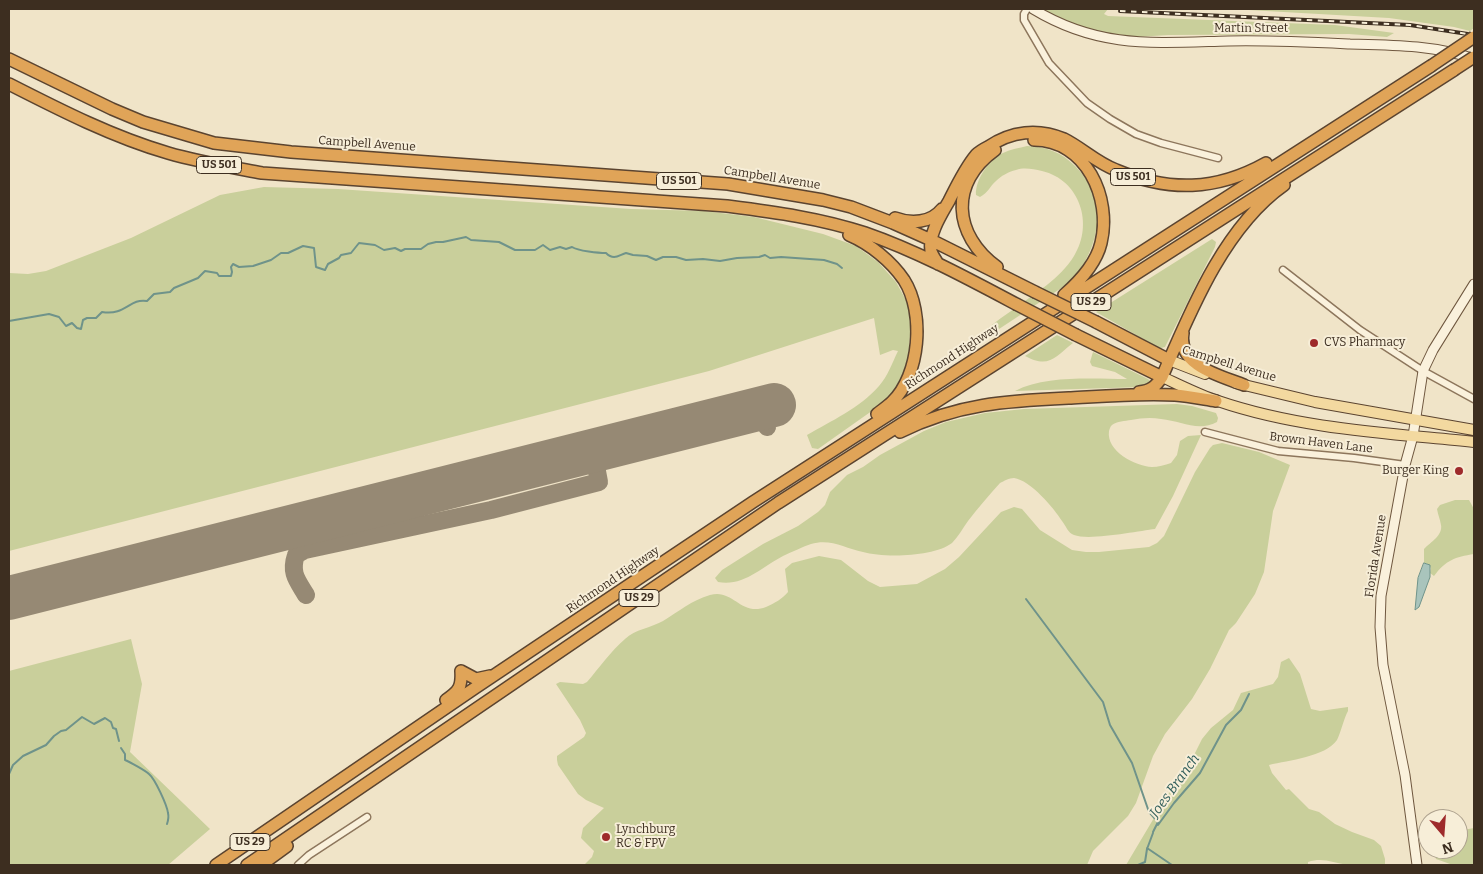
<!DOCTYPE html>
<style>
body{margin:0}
#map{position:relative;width:1483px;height:874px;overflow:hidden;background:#f0e4c8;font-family:Bitter,serif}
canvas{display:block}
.frame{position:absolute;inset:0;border:10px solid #3d2e20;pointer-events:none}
.north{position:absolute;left:1418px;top:809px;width:50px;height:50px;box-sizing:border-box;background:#f7eed8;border:1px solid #ada18e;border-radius:50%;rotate:162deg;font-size:14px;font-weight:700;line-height:20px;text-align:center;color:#3d2e20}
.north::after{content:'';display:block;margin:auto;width:18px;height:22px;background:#9e2a2b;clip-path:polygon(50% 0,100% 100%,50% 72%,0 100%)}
</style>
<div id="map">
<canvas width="1483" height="874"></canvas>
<div class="frame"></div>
<div class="north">N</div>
</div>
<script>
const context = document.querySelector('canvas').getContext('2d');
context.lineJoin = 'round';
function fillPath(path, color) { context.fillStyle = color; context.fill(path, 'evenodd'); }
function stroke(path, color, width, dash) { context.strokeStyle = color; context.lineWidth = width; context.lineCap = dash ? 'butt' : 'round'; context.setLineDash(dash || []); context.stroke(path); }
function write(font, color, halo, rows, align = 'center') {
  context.font = font + ' Bitter,serif'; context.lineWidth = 4; context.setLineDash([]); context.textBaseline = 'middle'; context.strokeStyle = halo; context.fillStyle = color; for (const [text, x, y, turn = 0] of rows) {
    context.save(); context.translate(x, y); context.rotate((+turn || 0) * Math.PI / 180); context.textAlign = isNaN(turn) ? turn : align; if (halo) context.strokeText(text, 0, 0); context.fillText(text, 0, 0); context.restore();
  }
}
fillPath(new Path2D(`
 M 1040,9 L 1108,9 L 1104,14 L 1108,16 L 1335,25 L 1394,33 L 1387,37 L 1349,34 L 1168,35 L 1137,37 L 1100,33 L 1068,22 Z
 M 1231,9 L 1474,9 L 1474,28 L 1470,31 L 1454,27 L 1389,18 Z
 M 1027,146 C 1047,147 1061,152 1075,166 C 1110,200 1100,246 1072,281 L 964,352 L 960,352 L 962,348 C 979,335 996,321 1014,309 C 1035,293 1060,279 1074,256 C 1094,224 1080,180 1042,171 C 1033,169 1024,167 1016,170 C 1008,172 1001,176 996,181 C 990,186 988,193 980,197 L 976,195 C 975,180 989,159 1003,153 C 1011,149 1019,148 1027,146 Z
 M 264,187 L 338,189 L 631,209 L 704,211 L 754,217 L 823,234 L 856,246 L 878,262 L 896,282 L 907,302 L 911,320 L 909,352 L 903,375 L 893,393 L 876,408 L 818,449 L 812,448 L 807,435 C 831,421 860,408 879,386 C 888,376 892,363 898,351 L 893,350 L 880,355 L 874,318 L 709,371 L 9,551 L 9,273 L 28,274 L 46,271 L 131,238 L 220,195 Z
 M 1212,239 L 1216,242 L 1215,247 L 1165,347 L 1161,348 L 1157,347 L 1096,312 Z
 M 1057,335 L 1073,343 C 1055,357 1049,369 1025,356 Z
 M 1093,352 L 1148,379 L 1151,382 L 1149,386 L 1142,387 L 1015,391 C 1046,375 1093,379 1127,379 L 1115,372 L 1092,366 L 1090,362 Z
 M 1177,404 L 1192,406 L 1216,413 L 1218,418 L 1217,422 C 1198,432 1181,421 1161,419 C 1151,417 1141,418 1131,420 C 1125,421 1117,421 1112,425 C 1110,427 1110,428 1109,431 C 1106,451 1135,466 1152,467 C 1158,467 1165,465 1171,463 L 1177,455 L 1180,441 L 1188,436 L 1201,435 L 1173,496 L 1155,529 C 1138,531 1089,541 1074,535 C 1068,533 1066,526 1062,521 C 1054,508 1030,480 1014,478 C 1009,478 1004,481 1000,483 C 989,495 978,508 968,521 C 963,528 958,537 952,543 C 934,557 884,558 863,552 C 845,548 830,538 811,544 C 802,547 792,552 783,556 C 762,567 743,587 718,582 L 715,578 L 722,570 L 763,544 L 798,526 L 818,512 L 825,505 L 830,492 L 847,475 L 863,467 L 880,455 L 924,431 L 946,422 L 985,413 L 1024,409 Z
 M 1222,443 L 1259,452 L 1290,465 L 1273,511 L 1264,572 L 1255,594 L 1236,623 L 1229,630 L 1210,669 L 1192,699 L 1165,734 L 1153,756 L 1136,803 L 1128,816 L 1093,851 L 1087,865 L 584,865 L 592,857 L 594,851 L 581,838 L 583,828 L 604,808 L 586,800 L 578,794 L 558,765 L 557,760 L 557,756 L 584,737 L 586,733 L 580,720 L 556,684 L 560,682 L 583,684 L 587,682 C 599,668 611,651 625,639 C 635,629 651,628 663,621 C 678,612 692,600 710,595 C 733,588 741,617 766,607 C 775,603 782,599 788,592 L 785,569 L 792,563 L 819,556 L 841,560 L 868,581 L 880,587 L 917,584 L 945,569 L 959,557 L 1001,512 L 1014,507 L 1022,509 L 1040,530 L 1072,550 L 1086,552 L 1099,552 L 1149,547 L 1157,543 L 1164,536 L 1195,472 L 1210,448 L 1213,445 Z
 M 1455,500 L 1469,500 L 1474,509 L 1474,554 C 1455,557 1446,560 1434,576 L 1430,573 L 1431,568 L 1426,563 L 1424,563 L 1424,549 C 1431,542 1443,535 1441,525 C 1440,519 1438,515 1437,509 L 1440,505 Z
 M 131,639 L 142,684 L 130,752 L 210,829 L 168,865 L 9,865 L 9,671 Z
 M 1289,658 L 1300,674 L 1311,709 L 1320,711 L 1348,707 L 1348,711 C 1344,718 1340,735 1337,740 C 1325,757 1289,760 1269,765 L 1272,773 L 1286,790 L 1289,789 L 1309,809 L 1319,812 L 1335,824 L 1352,832 L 1374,840 L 1381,846 L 1385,859 L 1385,864 C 1376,867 1358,867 1348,865 C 1333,863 1323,857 1308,862 L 1308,865 L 1126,865 L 1176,781 L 1191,761 L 1202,739 L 1211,728 L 1233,710 L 1241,693 L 1273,684 L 1278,677 L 1281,662 Z
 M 1474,828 L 1474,865 L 1453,865 L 1436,859 L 1433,849 L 1458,849 L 1458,831 Z`), '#c9cf9b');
const water = new Path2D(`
 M 1424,563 L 1430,565 L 1430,577 L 1419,607 L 1415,610 L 1418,578 Z`);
fillPath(water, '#a9c4bc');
stroke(water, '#6f938a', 1);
stroke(new Path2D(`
 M 9,321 L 49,314 L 59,317 L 66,326 L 72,323 L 77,328 L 81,329 L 83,320 L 87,318 L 96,318 L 102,312 C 126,316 129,298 147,301 L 154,294 L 170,292 L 174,288 L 198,278 L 205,271 L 217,273 L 219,276 L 231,276 L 232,272 L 231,267 L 233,264 L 239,267 L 253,266 L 271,260 L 281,253 L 288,253 L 303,246 L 314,248 L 316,267 L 325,270 L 328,264 L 339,258 L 341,255 L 351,253 L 359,243 L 375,245 L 384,250 L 395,248 L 401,251 L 405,249 L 421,249 L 428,244 L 436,242 L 443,242 L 466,237 L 471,240 L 499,242 L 515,250 L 535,250 L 543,245 L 550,250 L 560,247 L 566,249 L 572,247 C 578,251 599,253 606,253 C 614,261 619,255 626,253 L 633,255 L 647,256 L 656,260 L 663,257 L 676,257 L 686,260 L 703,259 L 720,261 L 737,258 L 759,257 L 765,255 L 770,258 L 781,257 L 824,260 L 837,264 L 842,268
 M 1026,599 L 1103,702 L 1110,725 L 1132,763 L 1149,812 L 1158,822 L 1153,832
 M 121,748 L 125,754 L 125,760 C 130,762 146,771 149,774 C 155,779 167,805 168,813 C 169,817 168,821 167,824
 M 9,774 L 13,765 L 23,756 L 46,745 L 54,736 L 61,731 L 66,730 L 82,717 L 94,724 L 105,718 L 111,722 L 113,728 L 116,729 L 119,741
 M 1158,825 L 1174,803 L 1200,773 L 1226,725 L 1241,710 L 1249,694
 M 1147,848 L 1172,865
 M 1138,865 L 1145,862 L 1147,849 L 1153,833`), '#6f938a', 2);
stroke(new Path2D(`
 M 763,408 L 767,427
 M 293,526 L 307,529 L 308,537 L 296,555
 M 306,595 C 297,580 290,573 296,555 L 305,550 L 491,510 L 599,482 L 593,450`), '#968974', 18);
stroke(new Path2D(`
 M 9,598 L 774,405`), '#968974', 44);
const street = new Path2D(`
 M 1027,9 L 1024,14 L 1024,20 L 1049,63 L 1087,103 L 1110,119 L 1136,134 L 1161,143 L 1218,158
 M 1283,270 L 1360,330 L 1423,371 L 1474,399
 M 1205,432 L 1278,451 L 1354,458 L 1405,465
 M 298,865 L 309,855 L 367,817`);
const secondary = new Path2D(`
 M 1033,9 C 1099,49 1154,43 1228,41 C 1269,40 1309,42 1350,44 C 1392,45 1435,45 1474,59
 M 1417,865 L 1405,775 L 1383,665 L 1380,627 L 1381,596 L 1405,465 L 1413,436 L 1423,371 L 1433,350 L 1474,284`);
const primary = new Path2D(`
 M 1169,360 L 1205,374
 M 1162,377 C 1180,385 1199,395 1218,401 C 1300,429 1388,433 1474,442
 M 1236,383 L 1315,402 L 1474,430`);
const highway = new Path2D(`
 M 9,59 L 112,109 L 143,122 L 214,143 L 291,152 L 728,184 L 823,200 L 851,207 L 893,223 L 931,240 L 1035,292
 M 9,84 C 60,110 113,137 168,153 C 199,162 230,167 262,173 L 727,206 C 773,212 820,218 865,233 C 917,251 967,278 1016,304
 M 1034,140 C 1086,140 1112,198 1101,243 C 1096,264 1080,281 1064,295
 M 995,150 C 949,183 953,235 997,267
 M 895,218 C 911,224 931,223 942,209
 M 849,235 C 870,244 891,261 904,280 C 925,313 920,375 892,402 C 888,406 882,410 877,414
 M 938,264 C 936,260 932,255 931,251 C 928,235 941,215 949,201 C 956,187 965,168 976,155 C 979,152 984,149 988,147 C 1011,131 1038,128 1064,139 C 1082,148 1097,163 1116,170 C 1169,192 1216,191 1266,163
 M 1096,322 L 1169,360
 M 1183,333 C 1177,366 1221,376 1244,385
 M 1076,335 L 1162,377
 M 1139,392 C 1151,391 1156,386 1162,377 C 1190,312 1224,227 1284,185
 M 900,432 C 959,403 1008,401 1071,398 C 1105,396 1140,393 1175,395 C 1188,396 1203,399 1216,401
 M 461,671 L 476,679 L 490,676
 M 446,700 C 459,691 462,687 461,671
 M 216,865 L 475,688 L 753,502 L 1431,66
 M 247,865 L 778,503 L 1454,70
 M 261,865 L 287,846`);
stroke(street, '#8d765c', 9);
stroke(secondary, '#6f573f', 11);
stroke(primary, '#5b4430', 12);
stroke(highway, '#5b4430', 14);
stroke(street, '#faf1dc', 6);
stroke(secondary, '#faf1dc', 9);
stroke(primary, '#f3d9a0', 10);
stroke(highway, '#e0a458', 11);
const rail = new Path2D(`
 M 1120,11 L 1410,25 L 1474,35`);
stroke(rail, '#3d2e20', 4);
stroke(rail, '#f7eed8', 2, [5.5]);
const highwayBridge = new Path2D(`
 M 1431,66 L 1474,37
 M 1454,70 L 1474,57
 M 1035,292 L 1096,322
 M 1016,304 L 1076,335`);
stroke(highwayBridge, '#5b4430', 14, []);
stroke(highwayBridge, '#e0a458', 11);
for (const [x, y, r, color] of [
 [1314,343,5,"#9e2a2b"],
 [1459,471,5,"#9e2a2b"],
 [606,837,5,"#9e2a2b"]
]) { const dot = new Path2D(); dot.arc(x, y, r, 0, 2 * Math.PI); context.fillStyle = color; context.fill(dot); stroke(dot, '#f7eed8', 2); }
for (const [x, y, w] of [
 [219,165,45],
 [1133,177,45],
 [679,181,45],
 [1091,302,40],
 [639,598,40],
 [250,842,40]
]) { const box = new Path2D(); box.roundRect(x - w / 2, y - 8.5, w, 17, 4); context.fillStyle = '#f7eed8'; context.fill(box); stroke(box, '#3d2e20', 1); }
write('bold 11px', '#3d2e20', null, [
 ["US 501",219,165],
 ["US 501",1133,177],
 ["US 501",679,181],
 ["US 29",1091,302],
 ["US 29",639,598],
 ["US 29",250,842]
]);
write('12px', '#3d2e20', '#f7eed8', [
 ["Martin Street",1251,29],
 ["Campbell Avenue",367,144,4],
 ["Campbell Avenue",772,178,9],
 ["Richmond Highway",952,357,-33],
 ["Campbell Avenue",1229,364,17],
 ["Brown Haven Lane",1321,443,7],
 ["Florida Avenue",1376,556,-81],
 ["Richmond Highway",613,580,-34]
]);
write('12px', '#3d2e20', '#f7eed8', [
 ["CVS Pharmacy",1324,343],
 ["Burger King",1449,471,"right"],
 ["Lynchburg",616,830],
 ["RC & FPV",616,844]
], 'left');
write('italic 14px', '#2f5d5a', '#f7eed8', [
 ["Joes Branch",1175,786,-54]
]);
</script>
